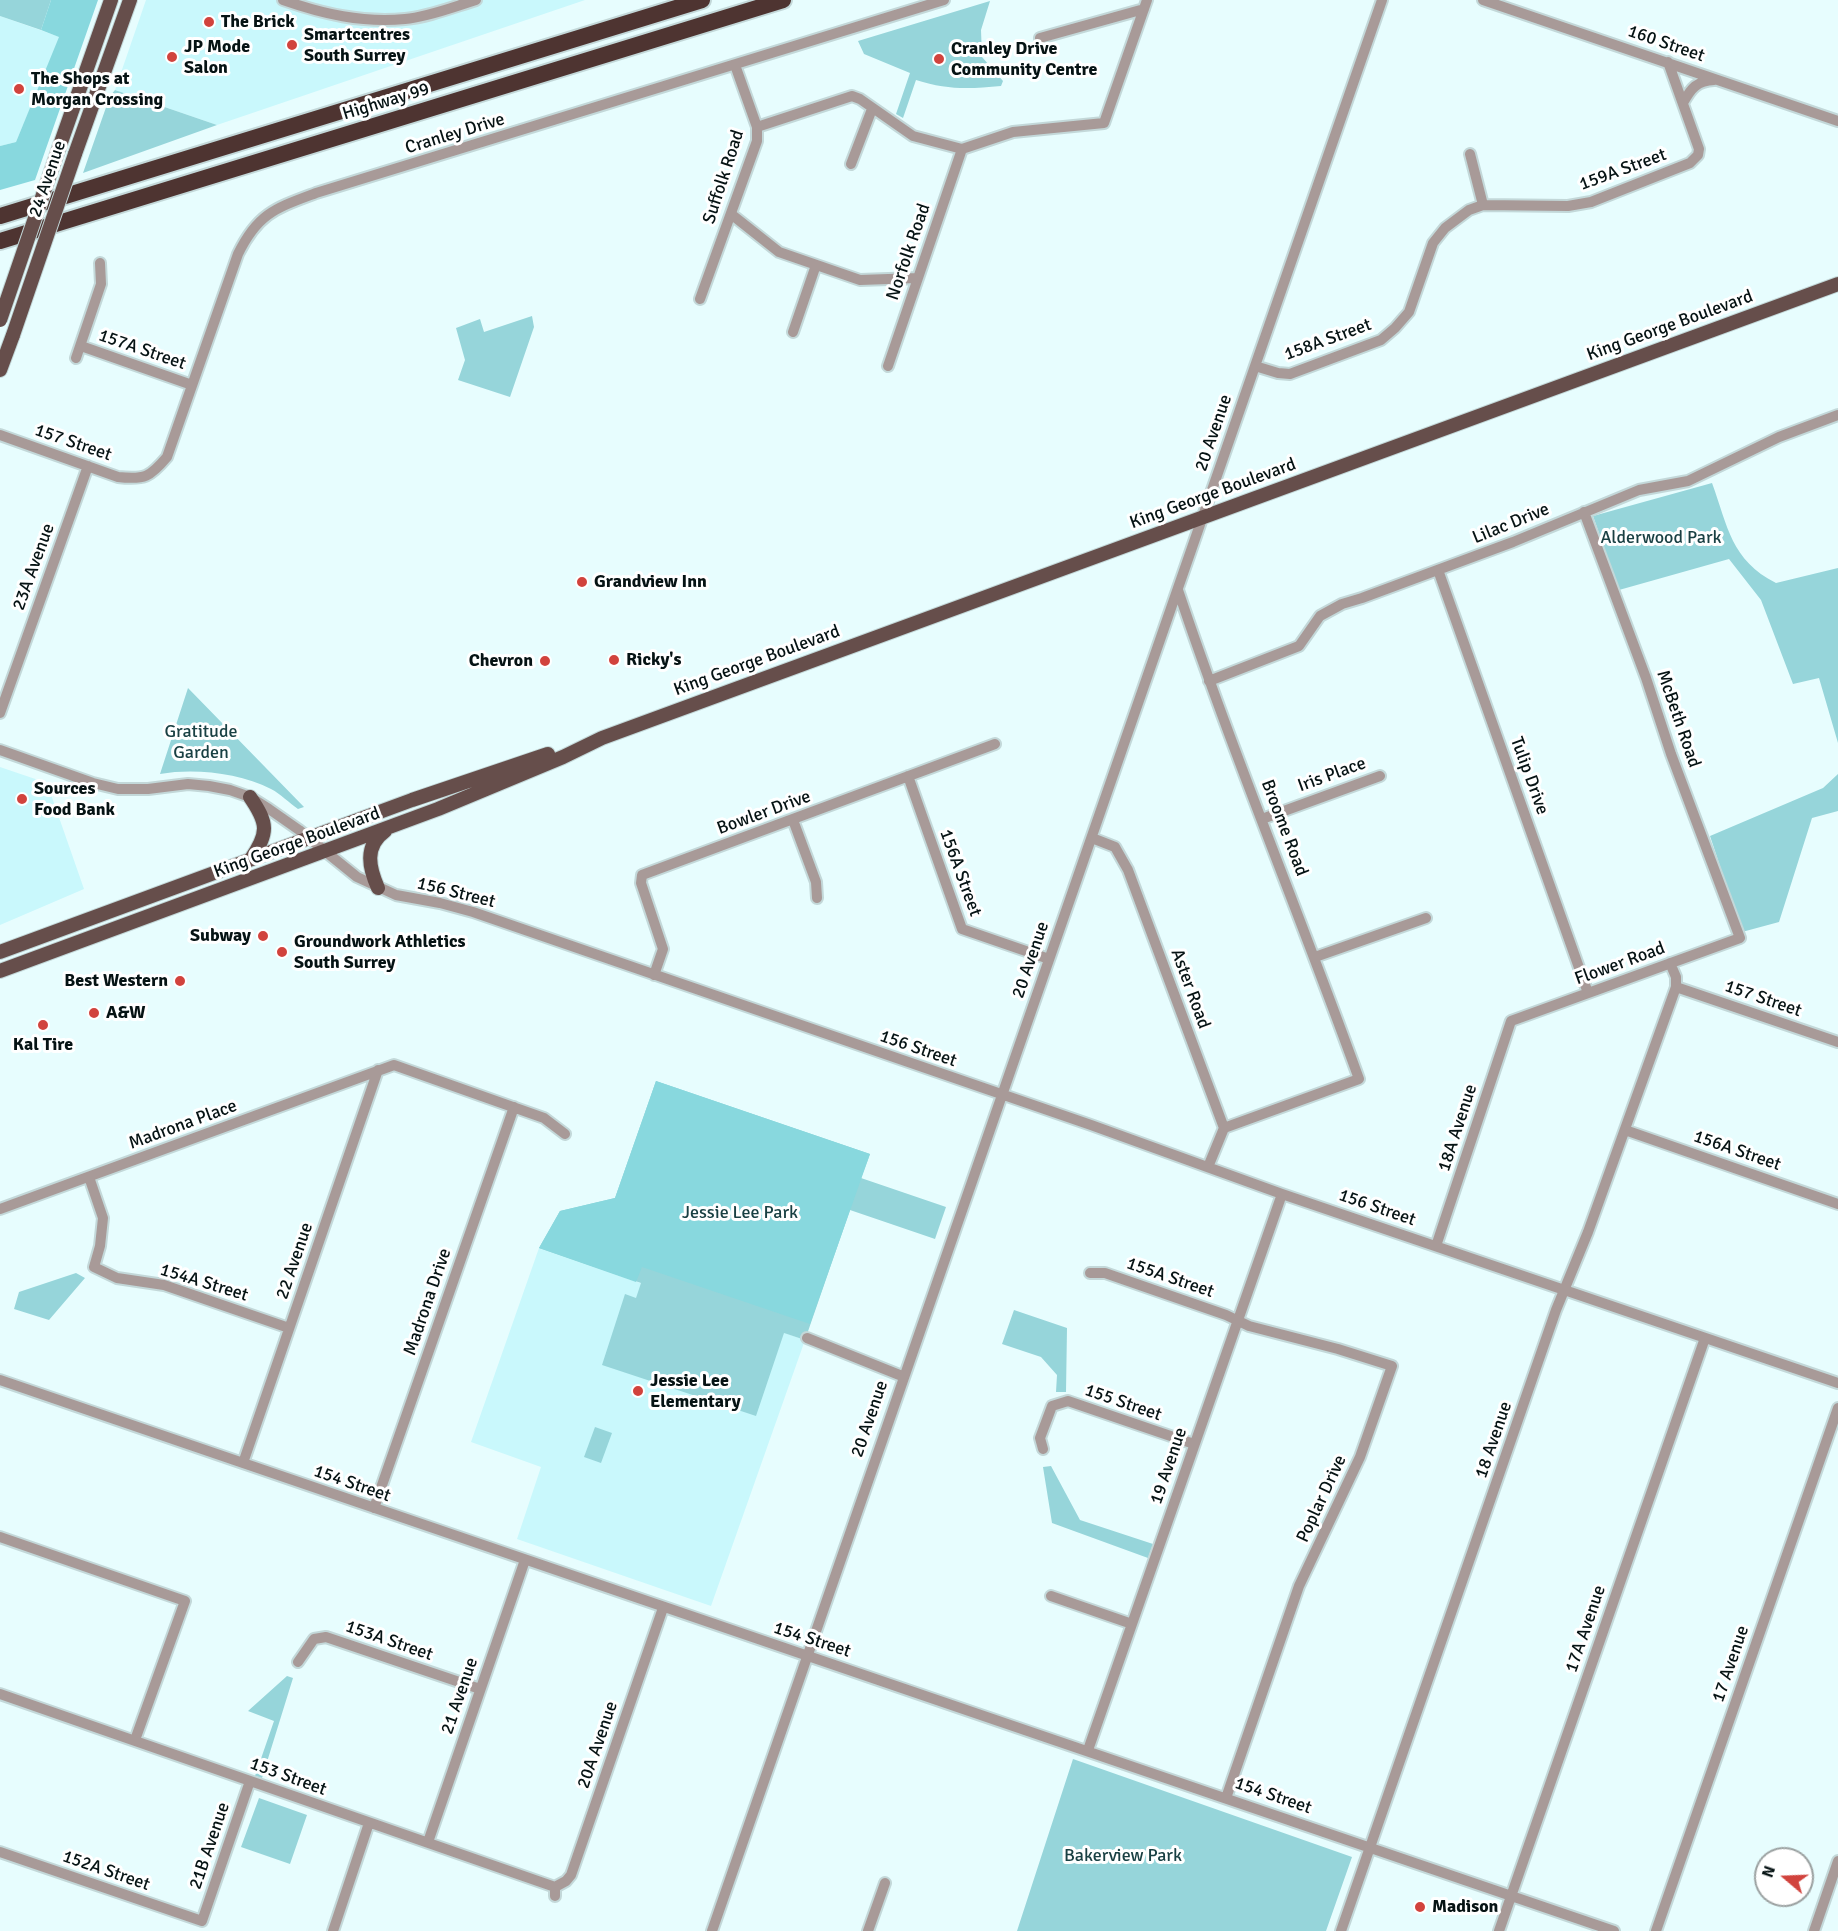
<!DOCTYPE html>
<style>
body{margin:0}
#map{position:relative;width:1838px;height:1931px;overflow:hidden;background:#e7fdfe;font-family:Signika,sans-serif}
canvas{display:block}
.north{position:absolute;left:1754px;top:1847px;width:60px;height:60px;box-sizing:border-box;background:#fff;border:2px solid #9ba1a1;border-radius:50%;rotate:289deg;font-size:16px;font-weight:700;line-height:24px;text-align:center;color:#061314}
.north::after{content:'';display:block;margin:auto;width:21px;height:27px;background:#d1433d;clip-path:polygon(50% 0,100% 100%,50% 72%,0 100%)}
</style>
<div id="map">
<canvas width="1838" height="1931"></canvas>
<div class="north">N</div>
</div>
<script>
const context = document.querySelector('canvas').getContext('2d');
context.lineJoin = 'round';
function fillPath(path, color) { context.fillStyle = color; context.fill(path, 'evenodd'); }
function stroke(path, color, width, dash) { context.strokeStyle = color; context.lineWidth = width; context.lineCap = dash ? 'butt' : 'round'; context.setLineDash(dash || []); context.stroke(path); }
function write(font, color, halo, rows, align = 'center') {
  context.font = font + ' Signika,sans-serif'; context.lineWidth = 6; context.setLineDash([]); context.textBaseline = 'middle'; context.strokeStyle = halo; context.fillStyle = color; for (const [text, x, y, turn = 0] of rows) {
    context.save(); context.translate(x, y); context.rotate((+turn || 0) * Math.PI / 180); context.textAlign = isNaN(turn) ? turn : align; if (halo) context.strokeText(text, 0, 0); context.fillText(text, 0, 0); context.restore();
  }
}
fillPath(new Path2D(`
 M 146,0 L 585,0 L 217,125 L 115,90 Z
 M 0,16 L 60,37 L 16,142 L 0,146 Z
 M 0,767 L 47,783 L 84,889 L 0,925 Z
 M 539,1248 L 805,1340 L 711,1606 L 517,1539 L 541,1467 L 471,1442 Z`), '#c9f8fc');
fillPath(new Path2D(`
 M 0,0 L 51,0 L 41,30 L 0,16 Z
 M 990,1 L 981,30 L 982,57 L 1003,81 L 1001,86 C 969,89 947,90 916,80 L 903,118 L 896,114 L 910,73 L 864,54 L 858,41 Z
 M 115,90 L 217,125 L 83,173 L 110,96 Z
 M 532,316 L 534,327 L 510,397 L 458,380 L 465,360 L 456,328 L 480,319 L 484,332 Z
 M 1712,483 C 1728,527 1731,560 1776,583 L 1838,568 L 1838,743 L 1819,678 L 1793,684 L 1761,600 L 1729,559 L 1619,590 L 1593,516 Z
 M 188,688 L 304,807 L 298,809 C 289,803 281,794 271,789 C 239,773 195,768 160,774 Z
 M 1838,774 L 1838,811 L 1812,818 L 1779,922 L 1742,932 L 1710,836 L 1823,788 Z
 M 656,1081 L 870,1154 L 861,1178 L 946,1207 L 935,1239 L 850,1210 L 805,1340 L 784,1333 L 756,1416 L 602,1365 L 625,1294 L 636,1298 L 641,1283 L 539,1248 L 560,1211 L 615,1198 Z
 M 76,1273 L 85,1278 L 49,1320 L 14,1309 L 19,1292 Z
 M 1014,1310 L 1067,1328 L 1066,1392 L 1056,1392 L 1057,1375 L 1041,1357 L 1002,1344 Z
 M 595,1427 L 612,1433 L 601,1463 L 584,1457 Z
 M 1051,1466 L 1080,1520 L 1153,1544 L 1148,1558 L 1052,1523 L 1043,1467 Z
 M 287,1676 L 293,1678 L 262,1778 L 255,1776 L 274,1721 L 248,1711 Z
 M 1073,1759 L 1352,1857 L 1326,1931 L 1017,1931 Z
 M 259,1798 L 307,1815 L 290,1864 L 241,1847 Z`), '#96d5da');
fillPath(new Path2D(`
 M 51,0 L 98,0 L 35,180 L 0,190 L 0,146 L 16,142 L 59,37 L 41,30 Z
 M 656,1081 L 870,1154 L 810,1324 L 642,1267 L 636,1282 L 539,1248 L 560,1211 L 615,1198 Z`), '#88d8de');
const minor = new Path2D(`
 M 283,0 C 323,14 362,23 405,19 C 428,17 453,7 476,0
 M 1483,0 L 1838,121
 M 1040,38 L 1144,9
 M 1683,103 C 1691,88 1697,81 1714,80
 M 757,127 L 852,96 L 860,99 L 913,136 L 962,149 L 1013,132 L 1104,123 L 1147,0
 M 1470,154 L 1483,205
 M 851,164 L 872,109
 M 731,214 L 779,252 L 860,280 L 917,278
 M 700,299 L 757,141 L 757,127 L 735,65
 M 793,332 L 816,265
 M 81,346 L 192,385
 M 76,358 L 101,284 L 100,263
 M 888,366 L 962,149
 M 1255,366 L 1278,373 L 1290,374 L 1381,340 L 1395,328 L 1409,312 L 1433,243 L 1445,228 L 1469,210 L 1483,205 L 1568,206 L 1591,202 L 1690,163 L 1698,155 L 1699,149 L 1668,62
 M 0,435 L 118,477 C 145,480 150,477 167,457 L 238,254 C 258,213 276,208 316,193 L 944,0
 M 1438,570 L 1588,993
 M 1178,590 C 1233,754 1300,915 1359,1079 L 1224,1128
 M 1209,681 L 1299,646 L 1320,616 L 1342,604 L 1362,598 L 1513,542 L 1639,490 L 1688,481 L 1779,437 L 1838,415
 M 0,713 L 88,466
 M 0,750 L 93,783 L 118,789 L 148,789 L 188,784 L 209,786 L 230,790 L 250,797 L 269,809 L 299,830 L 357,877 L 396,895 L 440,903 L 473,912 L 1091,1125 L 1282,1194 L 1838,1383
 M 908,776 L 962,929 L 1049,959
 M 1262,819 L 1380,776
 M 793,820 L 816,882 L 817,898
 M 1092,838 L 1115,847 L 1128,870 L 1224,1128 L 1208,1167
 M 1315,957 L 1426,918
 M 654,975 L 663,949 L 641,883 L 642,875 L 995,744
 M 1676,987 L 1838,1042
 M 1625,1130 L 1838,1204
 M 89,1177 L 103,1218 L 100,1246 L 94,1267 L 117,1278 L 164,1285 L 289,1328
 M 0,1209 L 394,1065 L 544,1118 L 565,1134
 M 1436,1246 L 1511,1021 L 1740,938 L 1671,754 L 1646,678 L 1584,512
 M 1090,1273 L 1105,1273 L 1226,1315 L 1249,1326 L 1338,1349 L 1392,1366 L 1360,1457 L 1299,1586 L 1226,1798
 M 807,1338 L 902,1376
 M 0,1380 C 538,1565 1076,1747 1614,1931
 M 1043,1449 L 1040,1438 L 1052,1406 L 1068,1401 L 1194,1444
 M 243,1463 L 378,1070
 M 374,1508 L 514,1107
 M 0,1537 L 185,1601 L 135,1740
 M 1051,1596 L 1132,1624
 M 298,1662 L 314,1639 L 326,1637 L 480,1689
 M 0,1694 L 555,1887 L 555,1896
 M 1088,1750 L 1282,1194
 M 428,1842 L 525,1560
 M 0,1852 L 202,1921 L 250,1781
 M 555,1887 L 566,1881 L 571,1875 L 663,1608
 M 333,1931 L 369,1823
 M 712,1931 C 933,1287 1158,644 1382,0
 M 868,1931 L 885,1883
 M 1341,1931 L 1556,1310 L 1588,1232 L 1676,987 L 1676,977 L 1670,963
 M 1499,1931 L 1705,1338
 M 1656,1931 L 1838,1408
 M 1814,1931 L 1838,1861`);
const major = new Path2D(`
 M 59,148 L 111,0
 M 75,154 L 130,0
 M 0,370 L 13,335
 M 250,797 C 268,823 269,833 251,859
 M 378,888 C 369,868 364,846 385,831
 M 0,952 L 412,800 L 548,754
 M 0,971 L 438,809 L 563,757 L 602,738 L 1838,284`);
const highway = new Path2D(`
 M 0,216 L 702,0
 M 0,241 L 783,0`);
stroke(minor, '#c3d8d9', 14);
stroke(major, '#c3d8d9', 16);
stroke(highway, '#c3d8d9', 20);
stroke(minor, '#a89a98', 10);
stroke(major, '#664e4b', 14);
stroke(highway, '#4e3431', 16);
const majorBridge = new Path2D(`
 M 0,320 L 59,148
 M 13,335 L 75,154`);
stroke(majorBridge, '#c3d8d9', 16, []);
stroke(majorBridge, '#664e4b', 14);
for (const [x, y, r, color] of [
 [209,22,6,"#d1433d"],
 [292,45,6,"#d1433d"],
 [172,57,6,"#d1433d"],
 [939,59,6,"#d1433d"],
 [19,89,6,"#d1433d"],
 [582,582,6,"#d1433d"],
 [614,660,6,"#d1433d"],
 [545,661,6,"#d1433d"],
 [22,799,6,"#d1433d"],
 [263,936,6,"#d1433d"],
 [282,952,6,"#d1433d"],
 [180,981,6,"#d1433d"],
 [94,1013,6,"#d1433d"],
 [43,1025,6,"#d1433d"],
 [638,1391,6,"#d1433d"],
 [1420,1907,6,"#d1433d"]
]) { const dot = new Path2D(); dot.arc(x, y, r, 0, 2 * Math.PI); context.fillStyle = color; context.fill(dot); stroke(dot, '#fff', 2); }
write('bold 18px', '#061314', '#fff', [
 ["The Brick",221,22],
 ["Smartcentres",304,35],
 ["South Surrey",304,56],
 ["JP Mode",184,47],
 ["Salon",184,68],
 ["Cranley Drive",951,49],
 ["Community Centre",951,70],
 ["The Shops at",31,79],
 ["Morgan Crossing",31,100],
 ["Grandview Inn",594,582],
 ["Ricky's",626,660],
 ["Chevron",533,661,"right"],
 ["Sources",34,789],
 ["Food Bank",34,810],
 ["Subway",251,936,"right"],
 ["Groundwork Athletics",294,942],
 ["South Surrey",294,963],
 ["Best Western",168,981,"right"],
 ["A&W",106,1013],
 ["Kal Tire",43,1045,"center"],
 ["Jessie Lee",650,1381],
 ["Elementary",650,1402],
 ["Madison",1432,1907]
], 'left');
write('18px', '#061314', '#fff', [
 ["160 Street",1666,44,19],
 ["Highway 99",386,102,-17],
 ["Cranley Drive",455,134,-17],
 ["159A Street",1623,170,-20],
 ["Suffolk Road",724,177,-72],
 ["24 Avenue",48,179,-71],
 ["Norfolk Road",909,252,-71],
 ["King George Boulevard",1670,326,-20],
 ["158A Street",1328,340,-20],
 ["157A Street",142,350,19],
 ["20 Avenue",1214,433,-71],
 ["157 Street",73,443,19],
 ["King George Boulevard",1213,494,-20],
 ["Lilac Drive",1511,524,-22],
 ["23A Avenue",34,567,-70],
 ["King George Boulevard",757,661,-20],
 ["McBeth Road",1678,719,71],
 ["Iris Place",1332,775,-20],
 ["Tulip Drive",1529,776,70],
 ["Bowler Drive",764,813,-20],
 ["Broome Road",1284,828,69],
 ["King George Boulevard",297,843,-20],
 ["156A Street",960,873,70],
 ["156 Street",456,893,14],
 ["20 Avenue",1031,960,-71],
 ["Flower Road",1620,964,-20],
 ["Aster Road",1190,989,70],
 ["157 Street",1763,999,19],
 ["156 Street",918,1049,19],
 ["Madrona Place",183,1125,-20],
 ["18A Avenue",1458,1128,-72],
 ["156A Street",1737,1151,19],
 ["156 Street",1377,1208,19],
 ["22 Avenue",295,1261,-71],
 ["155A Street",1170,1278,19],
 ["154A Street",204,1283,17],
 ["Madrona Drive",428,1302,-71],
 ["155 Street",1123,1403,19],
 ["20 Avenue",870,1419,-71],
 ["18 Avenue",1494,1440,-71],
 ["19 Avenue",1169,1466,-71],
 ["154 Street",352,1484,19],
 ["Poplar Drive",1322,1499,-65],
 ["17A Avenue",1586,1629,-71],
 ["154 Street",812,1640,18],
 ["153A Street",389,1641,19],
 ["17 Avenue",1731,1664,-71],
 ["21 Avenue",460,1696,-71],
 ["20A Avenue",598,1745,-71],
 ["153 Street",288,1777,20],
 ["154 Street",1273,1796,19],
 ["21B Avenue",210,1846,-71],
 ["152A Street",106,1871,19]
]);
write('18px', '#194043', '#fff', [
 ["Alderwood Park",1661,538],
 ["Gratitude",201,732],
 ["Garden",201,753],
 ["Jessie Lee Park",740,1213],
 ["Bakerview Park",1123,1856]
]);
</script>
